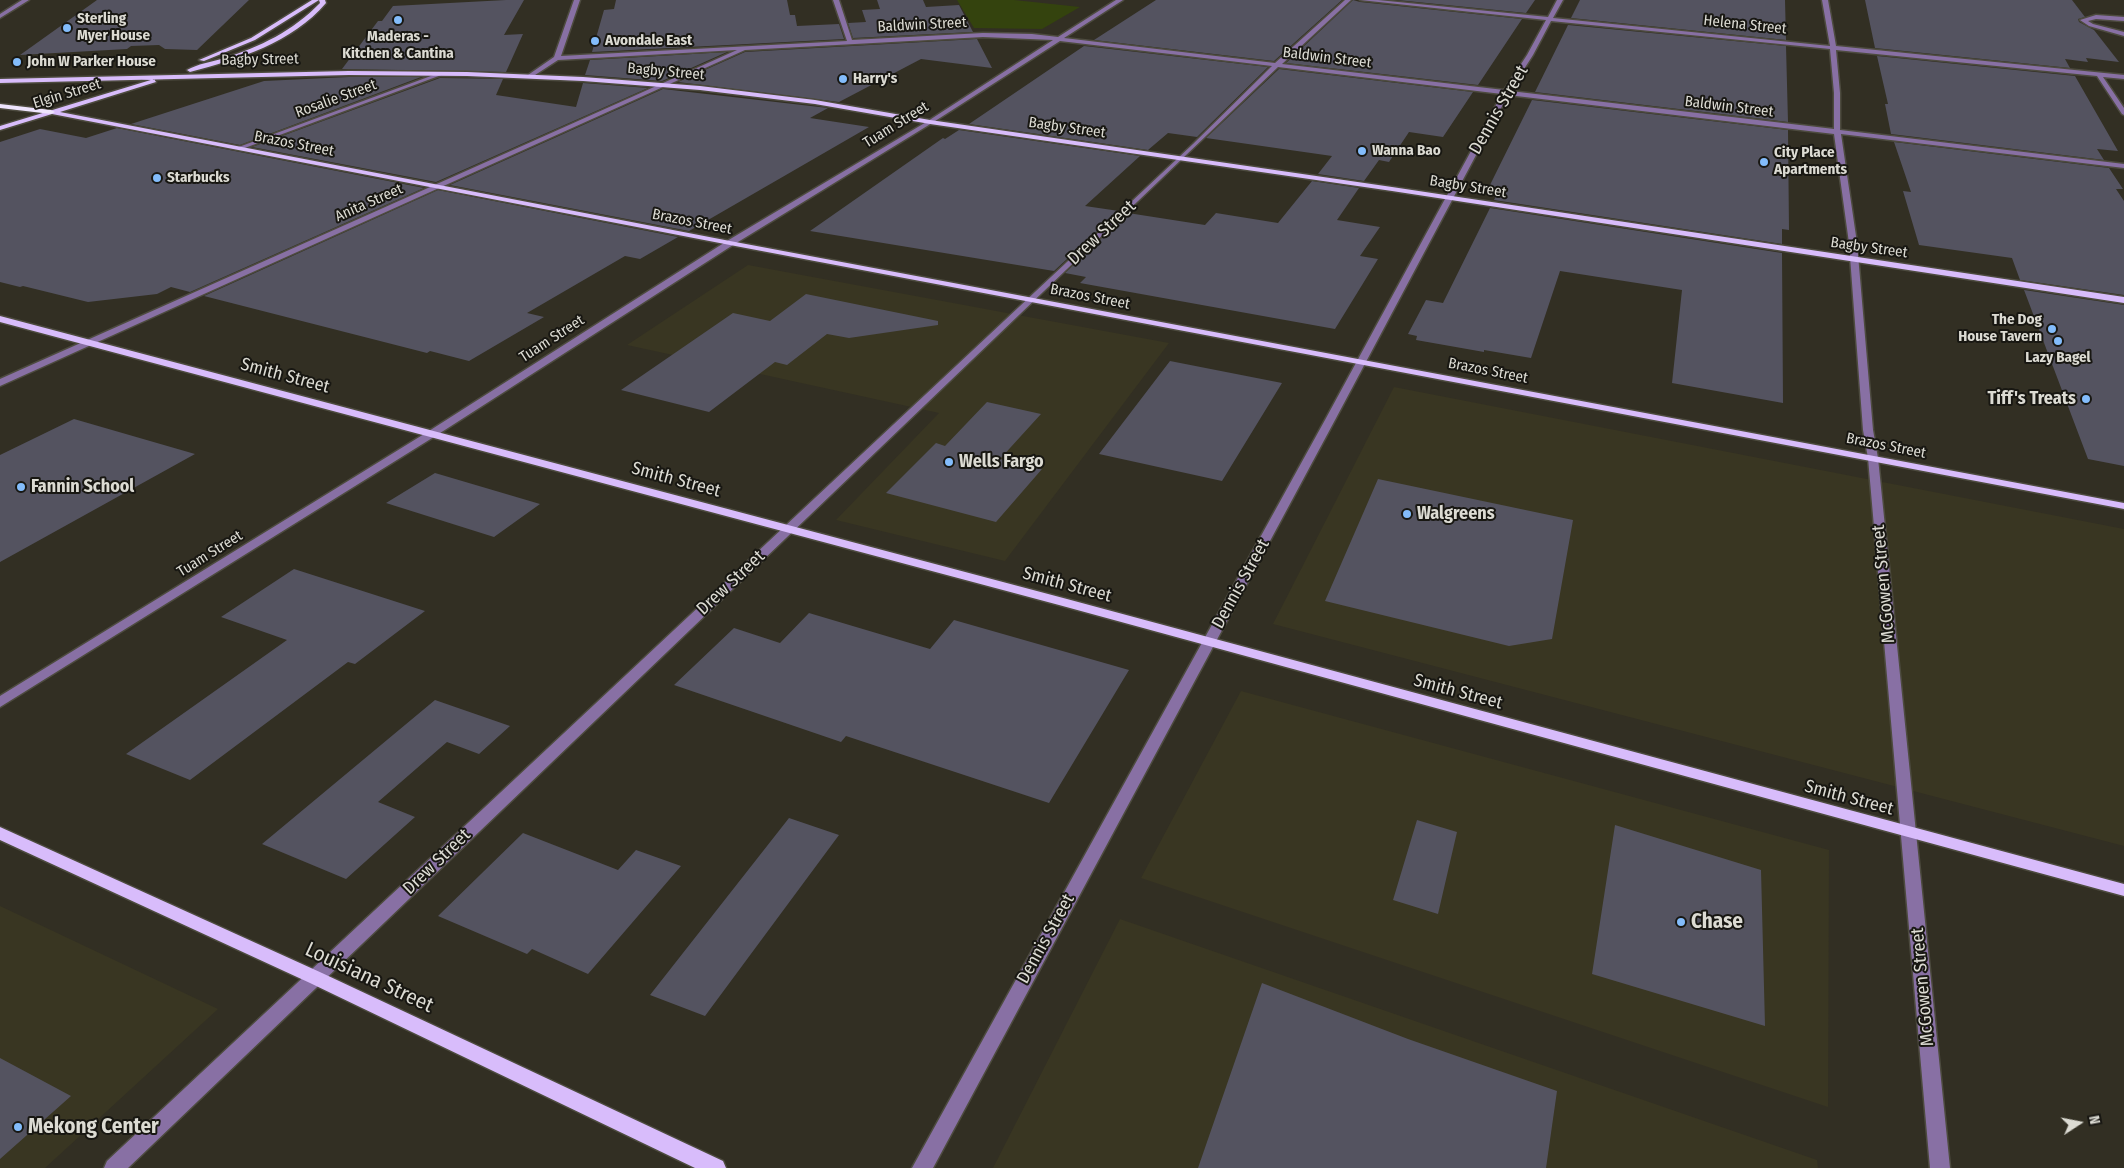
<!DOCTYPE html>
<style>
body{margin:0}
#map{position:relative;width:2124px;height:1168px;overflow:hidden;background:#322f23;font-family:"Fira Sans Condensed",sans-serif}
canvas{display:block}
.north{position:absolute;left:2054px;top:1098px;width:50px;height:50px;-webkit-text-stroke:4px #181712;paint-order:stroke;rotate:79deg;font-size:14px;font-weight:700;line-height:20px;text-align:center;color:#dcdbd3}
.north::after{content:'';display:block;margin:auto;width:18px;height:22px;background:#dcdbd3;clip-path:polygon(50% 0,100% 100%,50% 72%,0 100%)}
</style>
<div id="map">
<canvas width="2124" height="1168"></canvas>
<div class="north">N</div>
</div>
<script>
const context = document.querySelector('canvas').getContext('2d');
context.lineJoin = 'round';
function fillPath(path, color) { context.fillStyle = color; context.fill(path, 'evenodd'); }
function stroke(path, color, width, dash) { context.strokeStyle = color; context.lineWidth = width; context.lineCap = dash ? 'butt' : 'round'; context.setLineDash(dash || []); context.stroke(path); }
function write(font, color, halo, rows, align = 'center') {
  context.font = font + ' "Fira Sans Condensed",sans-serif'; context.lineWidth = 4; context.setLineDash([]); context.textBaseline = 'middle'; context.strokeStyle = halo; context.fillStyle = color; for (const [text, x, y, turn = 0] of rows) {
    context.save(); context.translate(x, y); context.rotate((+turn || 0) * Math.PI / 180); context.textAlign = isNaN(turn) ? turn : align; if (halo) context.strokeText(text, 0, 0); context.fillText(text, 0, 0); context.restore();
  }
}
fillPath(new Path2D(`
 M 748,265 L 1169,343 L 1005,561 L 836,520 L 939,413 L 627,345 Z
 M 1394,387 L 2124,529 L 2124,846 L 1273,624 Z
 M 1241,691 L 1829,850 L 1828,1107 L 1141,878 Z
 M 0,906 L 218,1009 L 45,1168 L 0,1168 Z
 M 1120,919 L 1817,1160 L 1818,1168 L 993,1168 Z`), '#393622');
fillPath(new Path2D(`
 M 957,0 L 1014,0 L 1080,7 L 1042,29 L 974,28 Z`), '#34430e');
fillPath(new Path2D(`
 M 97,0 L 249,0 L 197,50 L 165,49 L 159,45 L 131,46 L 127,49 L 20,55 Z
 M 506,0 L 524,0 L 504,35 L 523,34 L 506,72 L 342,69 L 378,21 L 382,21 L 393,6 Z
 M 616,0 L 787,0 L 790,15 L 795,15 L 797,26 L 839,24 L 844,39 L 592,52 L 604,10 L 614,9 Z
 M 877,0 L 923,0 L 926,7 L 959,5 L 973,32 L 853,38 L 848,23 L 866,22 L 862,10 L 880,9 Z
 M 1156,0 L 1342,0 L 1274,61 L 1094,40 Z
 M 1353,0 L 1360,2 L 1522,19 L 1478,85 L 1286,63 Z
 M 1397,0 L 1535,0 L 1526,13 Z
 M 1580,0 L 1785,0 L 1786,40 L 1571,18 Z
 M 1865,0 L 2072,0 L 2085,17 L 2078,19 L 2079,22 L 2094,30 L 2119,62 L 2086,58 L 2088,62 L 2065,59 L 2070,68 L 1875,48 Z
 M 1568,25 L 1786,46 L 1788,122 L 1535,92 Z
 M 977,39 L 992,68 L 921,59 L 839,102 L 678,82 L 745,52 Z
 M 1084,46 L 1268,67 L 1197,137 L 1168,133 L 1148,150 L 969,124 Z
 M 727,52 L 662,81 L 585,75 L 590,60 Z
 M 1877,56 L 2075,76 L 2118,151 L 2097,149 L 2104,160 L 1891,134 L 1885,104 L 1888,104 Z
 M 1279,69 L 1473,92 L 1443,137 L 1409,132 L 1389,162 L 1379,160 L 1364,181 L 1318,174 L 1332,156 L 1206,138 Z
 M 349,77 L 421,77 L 240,145 L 131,124 L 264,81 Z
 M 440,78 L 503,79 L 496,95 L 576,107 L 583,83 L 648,88 L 436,182 L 252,147 Z
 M 663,89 L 828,108 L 810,118 L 869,127 L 689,231 L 450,185 Z
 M 1532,100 L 1788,130 L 1789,230 L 1782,229 L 1782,244 L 1494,200 L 1500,188 L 1489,187 Z
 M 117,128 L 424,188 L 190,292 L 171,287 L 157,294 L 88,302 L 23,286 L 20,287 L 0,282 L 0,142 L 40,129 L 86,138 Z
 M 959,130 L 1140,156 L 1085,206 L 1119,211 L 1054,271 L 810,231 L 943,138 L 945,139 Z
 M 1894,142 L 2109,168 L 2123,189 L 2116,189 L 2124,201 L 2124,295 L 2020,280 L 2012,258 L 1919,245 L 1903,191 L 1911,192 Z
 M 1312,181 L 1359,188 L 1337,220 L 1380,227 L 1360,256 L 1378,259 L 1335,329 L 1080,283 L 1086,277 L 1065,273 L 1128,213 L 1205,225 L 1216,213 L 1278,223 Z
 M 438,190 L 678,237 L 640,259 L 625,256 L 527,313 L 544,317 L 469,361 L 430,351 L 427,353 L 204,296 Z
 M 1490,208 L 1782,253 L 1783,403 L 1672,383 L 1682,290 L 1560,271 L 1531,358 L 1484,350 L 1484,352 L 1416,340 L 1417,336 L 1408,334 L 1426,300 L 1443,303 Z
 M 2024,290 L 2124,305 L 2124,466 L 2088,459 Z
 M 806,294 L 938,321 L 938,325 L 849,338 L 827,334 L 787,365 L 775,362 L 709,412 L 621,390 L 733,313 L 770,321 Z
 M 1170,361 L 1282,383 L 1222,481 L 1099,454 Z
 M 987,402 L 1041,414 L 1000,459 L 1042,469 L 996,522 L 886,493 L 936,443 L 945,446 Z
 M 74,419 L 195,454 L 0,562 L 0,455 Z
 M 435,473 L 540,504 L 494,537 L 386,503 Z
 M 1378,479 L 1573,520 L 1552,639 L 1509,646 L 1325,601 Z
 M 294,569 L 425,611 L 355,664 L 348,662 L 190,780 L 126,754 L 287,640 L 221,617 Z
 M 809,613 L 930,649 L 954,620 L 1129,670 L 1049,803 L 846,736 L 841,742 L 674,685 L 734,628 L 780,643 Z
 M 435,700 L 510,726 L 479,754 L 447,742 L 378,802 L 415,817 L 346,879 L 262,844 Z
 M 789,818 L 839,835 L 705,1016 L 650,995 Z
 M 1417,820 L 1457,832 L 1438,914 L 1393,900 Z
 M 1615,825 L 1761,870 L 1765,1026 L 1592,974 Z
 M 523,833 L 618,870 L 636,850 L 681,866 L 588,974 L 532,949 L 527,954 L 438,916 Z
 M 1262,983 L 1408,1039 L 1557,1091 L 1546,1168 L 1198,1168 Z
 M 0,1058 L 71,1096 L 0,1159 Z`), '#545360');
const minor = new Path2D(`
 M 22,0 L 29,0 L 0,18 L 0,14 Z
 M 574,0 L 580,0 L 561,56 L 847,41 L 833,0 L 839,0 L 852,40 L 983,33 L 1032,34 L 1058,37 L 1116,0 L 1123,0 L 1064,38 L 1275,63 L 1345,0 L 1351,0 L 1282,64 L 1504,90 L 1527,55 L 1546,20 L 1360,0 L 1378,0 L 1548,17 L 1557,0 L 1563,0 L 1553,18 L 1830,46 L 1822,0 L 1828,0 L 1836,46 L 2124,75 L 2124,79 L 2103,77 L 2124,108 L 2124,115 L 2122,114 L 2097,76 L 1836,50 L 1840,93 L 1840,130 L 2124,164 L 2124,168 L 1841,134 L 1857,243 L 1873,430 L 1878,458 L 1950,1168 L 1930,1168 L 1868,458 L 1863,430 L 1849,243 L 1834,134 L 1508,95 L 1335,420 L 933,1168 L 912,1168 L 1325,420 L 1502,94 L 1278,67 L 128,1168 L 104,1168 L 107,1161 L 1193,144 L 1272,66 L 1060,41 L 932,123 L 733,245 L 437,435 L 0,707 L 0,696 L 429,431 L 727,241 L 928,121 L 1053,40 L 983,37 L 745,50 L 0,386 L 0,379 L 737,50 L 558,60 L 532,77 L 528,77 L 528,75 L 554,57 ZM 1551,21 L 1830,49 L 1834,93 L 1834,129 L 1510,91 L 1533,55 Z
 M 2096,15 L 2124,17 L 2124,21 L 2096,19 L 2088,21 L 2093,24 L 2124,32 L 2124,36 L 2089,26 L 2080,20 Z
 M 439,73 L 444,74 L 242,149 L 236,148 Z`);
const major = new Path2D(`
 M 312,0 L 319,0 L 255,40 L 204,61 L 199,60 L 251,38 Z
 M 319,0 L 325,0 L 326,3 C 292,43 239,59 190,72 L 187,70 C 197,64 212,62 224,58 C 260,47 293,31 320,3 Z
 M 349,71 L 467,72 L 583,77 L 700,86 L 815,100 L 930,120 L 1392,187 L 2124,297 L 2124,303 L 1392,191 L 930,124 L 815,104 L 700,90 L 583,81 L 467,76 L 349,75 L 0,83 L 0,79 Z
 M 154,79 L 156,82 L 60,112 L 730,241 L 2124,503 L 2124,509 L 730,245 L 52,114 L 0,130 L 0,126 Z
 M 0,316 L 1067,599 L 2124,884 L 2124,896 L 1059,605 L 0,322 Z
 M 0,827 L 322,973 L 723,1161 L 726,1168 L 695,1168 L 310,983 L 0,840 Z`);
const highway = new Path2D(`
 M 0,104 L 51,110 L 55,112 L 51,114 L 0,108 Z`);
stroke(minor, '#4d4b3f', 3);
stroke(major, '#4d4b3f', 3);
stroke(highway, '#4d4b3f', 3);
fillPath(minor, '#8870a4');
fillPath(major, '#d8bcfb');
fillPath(highway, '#eee4fd');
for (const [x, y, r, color] of [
 [398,20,5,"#83bcfb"],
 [67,28,5,"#83bcfb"],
 [595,41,5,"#83bcfb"],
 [17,62,5,"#83bcfb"],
 [843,79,5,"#83bcfb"],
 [1362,151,5,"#83bcfb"],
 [1764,162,5,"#83bcfb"],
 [157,178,5,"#83bcfb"],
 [2052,329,5,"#83bcfb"],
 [2058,341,5,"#83bcfb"],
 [2086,399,5,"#83bcfb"],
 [949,462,5,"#83bcfb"],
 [21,487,5,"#83bcfb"],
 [1407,514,5,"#83bcfb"],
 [1681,922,5,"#83bcfb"],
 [18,1127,5,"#83bcfb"]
]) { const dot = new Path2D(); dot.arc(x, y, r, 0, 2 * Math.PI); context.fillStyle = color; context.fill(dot); stroke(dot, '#181712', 2); }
write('bold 15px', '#dcdbd3', '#181712', [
 ["Sterling",77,19],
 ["Myer House",77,36],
 ["Maderas -",398,37,"center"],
 ["Kitchen & Cantina",398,54,"center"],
 ["Avondale East",605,41],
 ["John W Parker House",27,62],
 ["Harry's",853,79],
 ["Wanna Bao",1372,151],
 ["City Place",1774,153],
 ["Apartments",1774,170],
 ["Starbucks",167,178],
 ["The Dog",2042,320,"right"],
 ["House Tavern",2042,337,"right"],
 ["Lazy Bagel",2058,358,"center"]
], 'left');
write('15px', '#dcdbd3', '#181712', [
 ["Baldwin Street",922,25,-3],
 ["Helena Street",1745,25,6],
 ["Baldwin Street",1327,58,7],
 ["Bagby Street",260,60,-1],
 ["Bagby Street",666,72,5],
 ["Elgin Street",67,94,-17],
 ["Rosalie Street",336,99,-20],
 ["Baldwin Street",1729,107,7],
 ["Tuam Street",896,125,-32],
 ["Bagby Street",1067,128,8],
 ["Brazos Street",294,144,11],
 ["Bagby Street",1468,187,9],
 ["Anita Street",369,203,-24],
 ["Brazos Street",692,222,11],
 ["Bagby Street",1869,248,8],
 ["Brazos Street",1090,297,11],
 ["Tuam Street",552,339,-33],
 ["Brazos Street",1488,371,11],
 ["Brazos Street",1886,446,11],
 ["Tuam Street",210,554,-32]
]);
write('18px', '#dcdbd3', '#181712', [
 ["Dennis Street",1499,110,-60],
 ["Drew Street",1102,233,-43],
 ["Smith Street",285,376,15],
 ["Smith Street",676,480,15],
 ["Drew Street",731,583,-43],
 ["Dennis Street",1241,584,-61],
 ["McGowen Street",1884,584,-95],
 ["Smith Street",1067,585,15],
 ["Smith Street",1458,692,15],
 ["Smith Street",1849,798,15],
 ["Drew Street",437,862,-44],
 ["Dennis Street",1046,939,-61],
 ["McGowen Street",1923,987,-95]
]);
write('bold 18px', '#dcdbd3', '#181712', [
 ["Tiff's Treats",2076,399,"right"],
 ["Wells Fargo",959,462],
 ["Fannin School",31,487],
 ["Walgreens",1417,514]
], 'left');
write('bold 21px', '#dcdbd3', '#181712', [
 ["Chase",1691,922],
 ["Mekong Center",28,1127]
], 'left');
write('21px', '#dcdbd3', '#181712', [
 ["Louisiana Street",369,978,25]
]);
</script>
